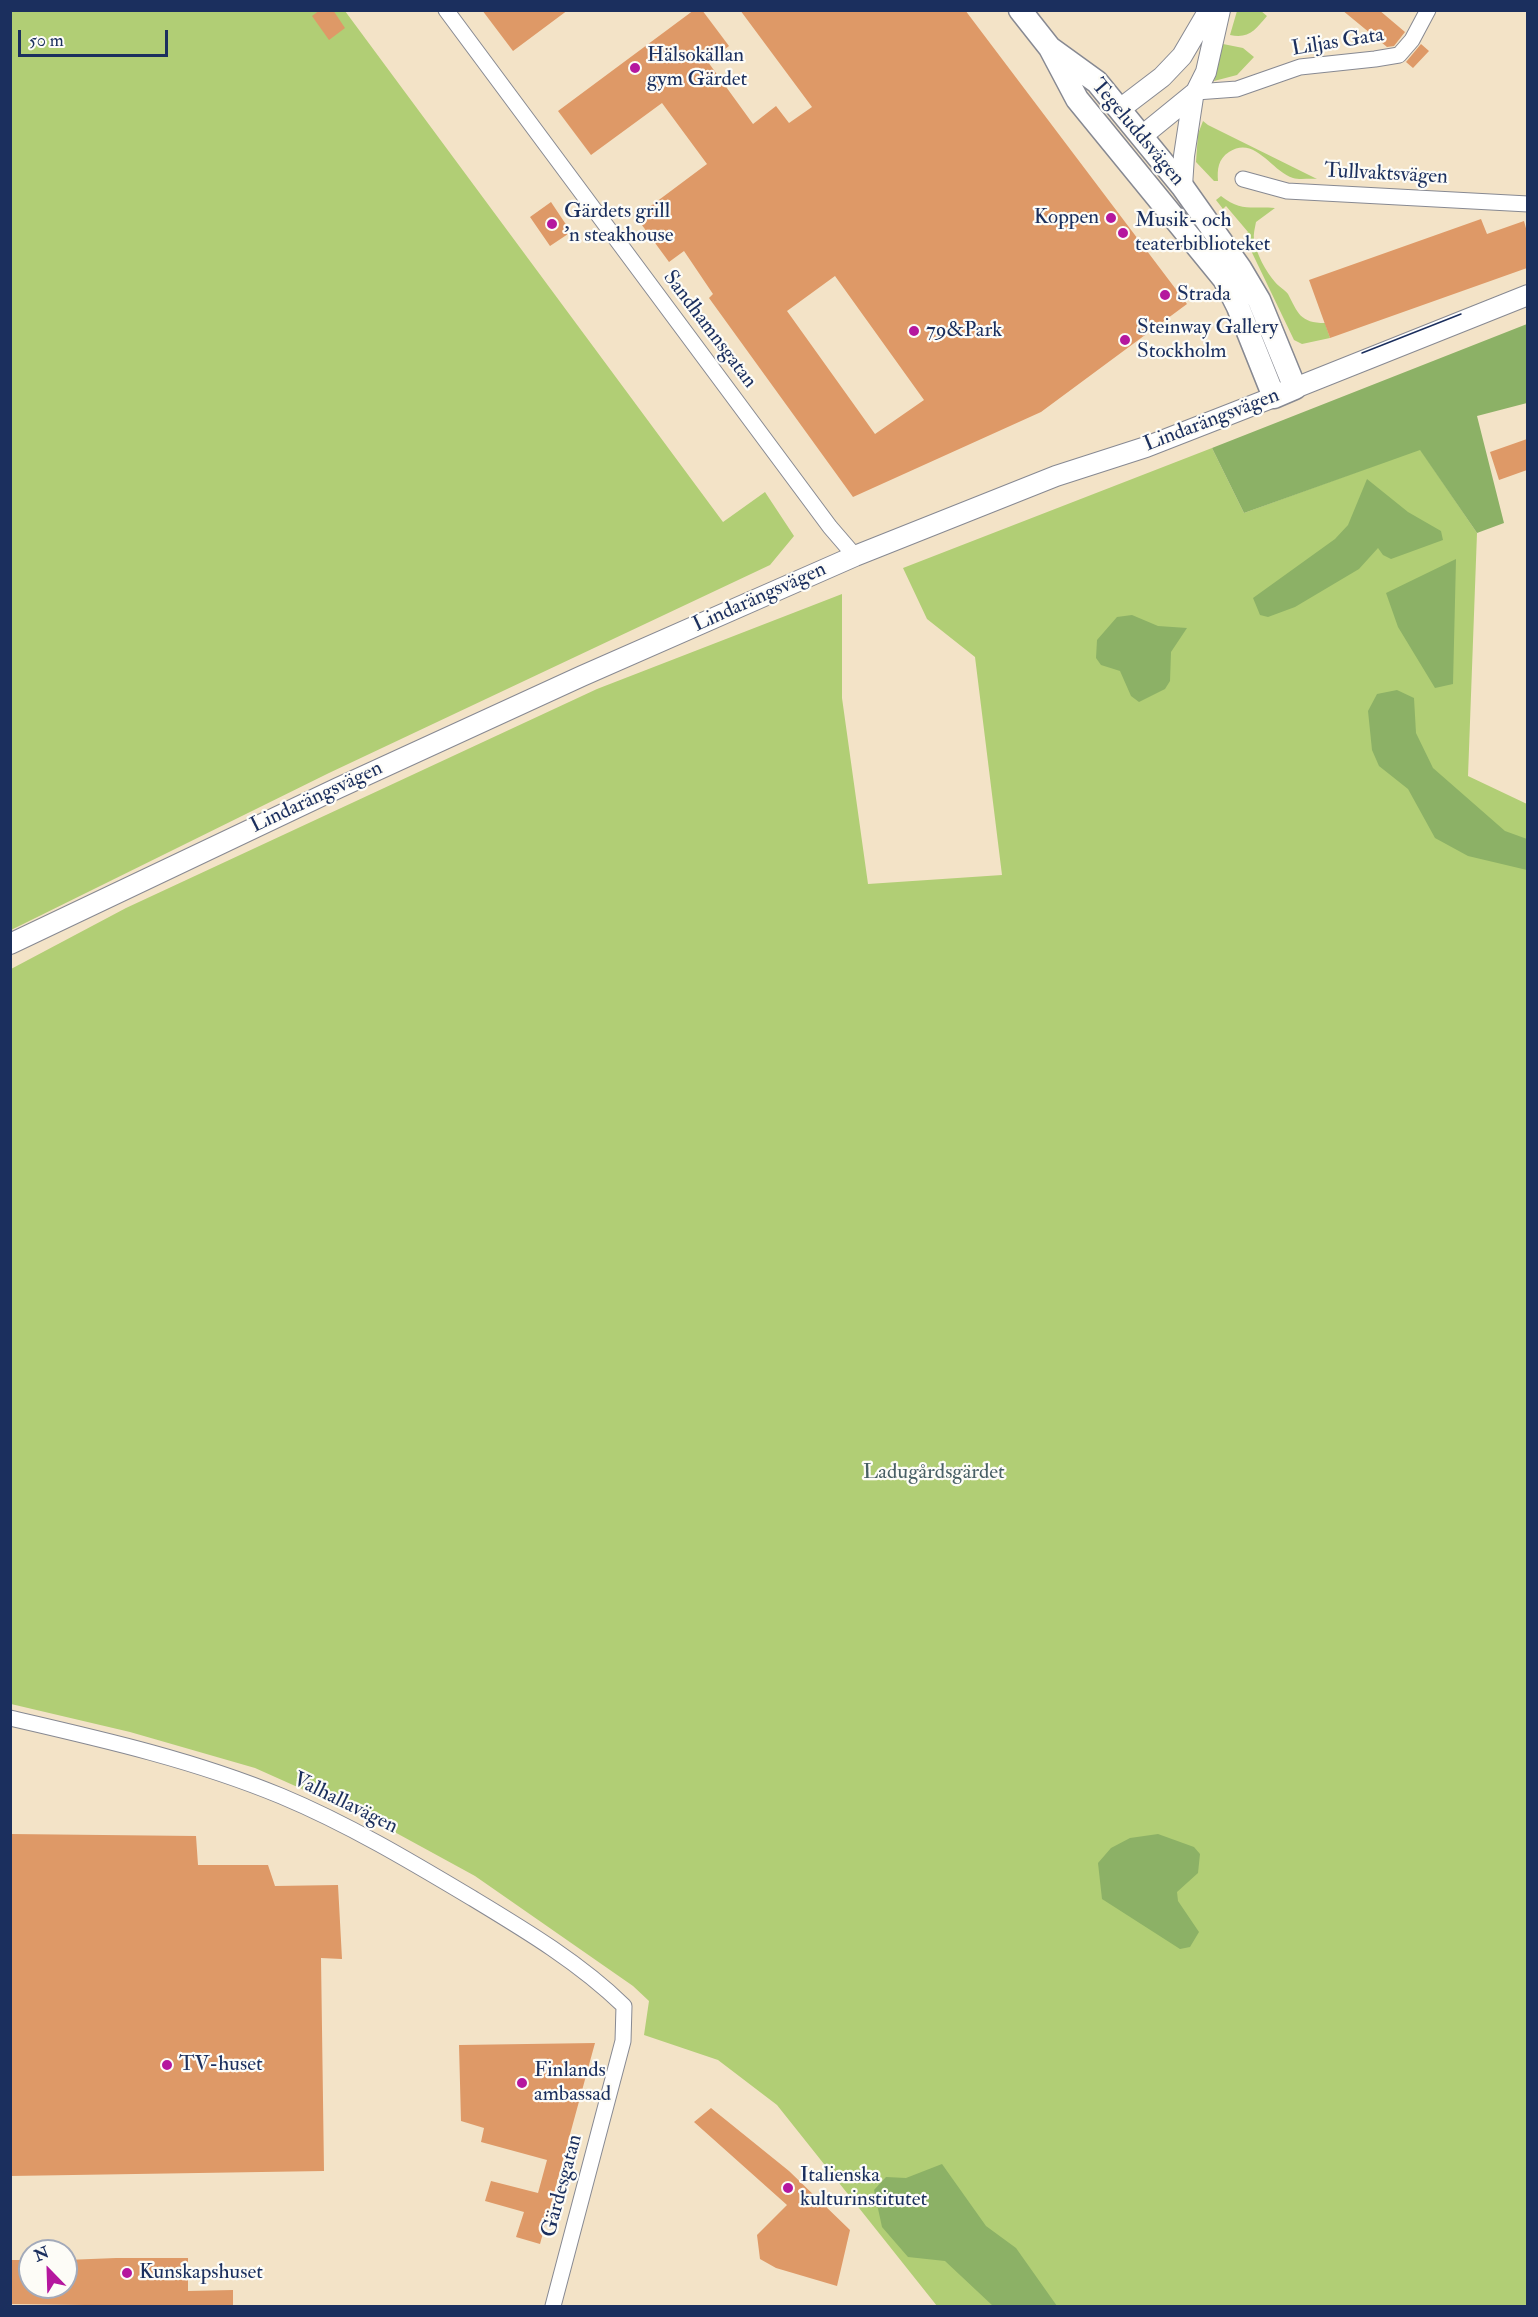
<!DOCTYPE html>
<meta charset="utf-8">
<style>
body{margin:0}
#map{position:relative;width:1538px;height:2317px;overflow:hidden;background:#f3e3c7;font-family:"IM FELL Double Pica",serif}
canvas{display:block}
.frame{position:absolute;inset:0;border:12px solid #1b2f5e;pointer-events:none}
.north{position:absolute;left:18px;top:2239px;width:60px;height:60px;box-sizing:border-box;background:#fdfcf7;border:2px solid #a3aaba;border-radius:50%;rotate:337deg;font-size:16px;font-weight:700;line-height:24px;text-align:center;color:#1b2f5e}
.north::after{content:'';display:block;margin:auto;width:21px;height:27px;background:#b5179e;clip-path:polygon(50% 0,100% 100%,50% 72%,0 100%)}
.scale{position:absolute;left:18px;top:30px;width:150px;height:27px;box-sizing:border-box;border:3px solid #1b2f5e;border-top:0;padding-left:8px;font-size:18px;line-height:21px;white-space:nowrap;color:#1b2f5e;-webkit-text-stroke:4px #fdfcf7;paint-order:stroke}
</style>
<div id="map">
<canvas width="1538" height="2317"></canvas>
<div class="frame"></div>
<div class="north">N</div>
<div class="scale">50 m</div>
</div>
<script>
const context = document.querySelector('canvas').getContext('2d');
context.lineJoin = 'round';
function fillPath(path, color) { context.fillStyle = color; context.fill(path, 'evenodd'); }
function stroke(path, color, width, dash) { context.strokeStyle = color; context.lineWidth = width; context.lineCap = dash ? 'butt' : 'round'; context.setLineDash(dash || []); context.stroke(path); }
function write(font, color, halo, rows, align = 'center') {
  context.font = font + ' "IM FELL Double Pica",serif'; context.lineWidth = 4.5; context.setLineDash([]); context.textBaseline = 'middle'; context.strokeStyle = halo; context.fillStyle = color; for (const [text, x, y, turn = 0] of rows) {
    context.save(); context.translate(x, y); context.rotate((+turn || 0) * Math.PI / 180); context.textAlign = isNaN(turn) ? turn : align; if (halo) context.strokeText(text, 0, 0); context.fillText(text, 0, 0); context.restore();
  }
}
fillPath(new Path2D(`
 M 11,11 L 345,11 L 723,522 L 765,492 L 794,536 L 770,565 L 329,773 L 11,930 Z
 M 1237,11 L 1261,11 L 1267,16 C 1255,30 1249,39 1230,35 Z
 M 1223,44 L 1243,48 L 1254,57 L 1237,75 L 1214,81 Z
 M 1203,121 L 1208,125 L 1317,179 C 1309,178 1300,180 1293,178 C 1271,171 1255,135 1229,152 C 1218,159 1217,170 1218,181 L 1214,181 L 1196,162 L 1198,134 Z
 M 1221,196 C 1241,212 1251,206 1275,208 L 1256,222 C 1255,228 1253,234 1254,240 C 1256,253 1266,272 1275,282 C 1278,286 1285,290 1288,294 C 1298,313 1300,323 1325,323 L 1330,338 L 1302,344 L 1294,340 L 1244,236 L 1248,232 L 1226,206 L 1223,209 L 1216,200 Z
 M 1212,448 L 1244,513 L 1420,449 L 1477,533 L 1468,776 L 1527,804 L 1527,2306 L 937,2306 L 777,2105 L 718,2060 L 644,2035 L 649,2001 L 633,1986 L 475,1876 L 378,1823 L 255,1768 L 130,1732 L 11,1704 L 11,969 L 126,908 L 597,689 L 842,594 L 842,698 L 868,884 L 1002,875 L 975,657 L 927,619 L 903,568 Z`), '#b1ce75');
fillPath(new Path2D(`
 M 1527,324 L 1527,403 L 1477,416 L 1504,523 L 1477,533 L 1420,450 L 1244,513 L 1212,448 Z
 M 1367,479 L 1408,512 L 1441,531 L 1443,540 L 1391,559 L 1383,555 L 1378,548 L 1359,569 L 1295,607 L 1268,617 L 1260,615 L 1253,598 L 1335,539 L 1348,525 Z
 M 1456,559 L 1453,684 L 1435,688 L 1398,627 L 1386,593 Z
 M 1132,615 L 1158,626 L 1187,628 L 1171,652 L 1170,681 L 1165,689 L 1139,702 L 1131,696 L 1120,671 L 1101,665 L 1096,658 L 1097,640 L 1117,617 Z
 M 1397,690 L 1414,698 L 1416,733 L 1433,768 L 1505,831 L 1527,839 L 1527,870 L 1468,856 L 1435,838 L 1408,789 L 1379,766 L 1372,750 L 1368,711 L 1377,694 Z
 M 1158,1834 L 1194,1847 L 1200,1854 L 1198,1873 L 1177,1892 L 1178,1901 L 1199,1932 L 1190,1947 L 1180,1949 L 1102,1899 L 1098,1863 L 1111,1848 L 1130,1838 Z
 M 942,2164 L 986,2226 L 1016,2248 L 1057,2306 L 993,2306 L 945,2261 L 908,2257 L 882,2227 L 874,2190 L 886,2177 L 906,2178 Z`), '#8cb166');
fillPath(new Path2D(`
 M 320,10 L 333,10 L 345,28 L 329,40 L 312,16 Z
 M 482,10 L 568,10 L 513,51 Z
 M 694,10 L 702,10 L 729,46 L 708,62 L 753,124 L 776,106 L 789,123 L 812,107 L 740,10 L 965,10 L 1187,304 L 1041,412 L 853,497 L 709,298 L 713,294 L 684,251 L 669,262 L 636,217 L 707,164 L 662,103 L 591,155 L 558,111 ZM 835,276 L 924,400 L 875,434 L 787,311 Z
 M 1342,10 L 1379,10 L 1405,32 L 1394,46 L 1387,47 Z
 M 1421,44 L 1429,51 L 1413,68 L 1406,62 Z
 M 551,202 L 571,232 L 550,246 L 530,217 Z
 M 1481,219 L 1487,234 L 1524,221 L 1527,232 L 1527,268 L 1330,338 L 1309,280 Z
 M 1527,439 L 1527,470 L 1499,480 L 1490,452 Z
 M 10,1834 L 196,1836 L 198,1865 L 268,1865 L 275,1886 L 338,1885 L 342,1959 L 321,1958 L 324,2171 L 10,2176 Z
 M 595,2043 L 540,2244 L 516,2237 L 524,2212 L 485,2201 L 491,2181 L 538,2193 L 547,2160 L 481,2142 L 484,2128 L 461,2121 L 459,2045 Z
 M 711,2108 L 789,2171 L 850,2230 L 837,2286 L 776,2268 L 760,2259 L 757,2235 L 787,2205 L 694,2122 Z
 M 116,2258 L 188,2258 L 188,2291 L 233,2290 L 233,2307 L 85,2307 L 85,2305 L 10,2304 L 10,2260 L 30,2260 L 30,2287 L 66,2287 L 66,2260 Z`), '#de9967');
const minor = new Path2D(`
 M 446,10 L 830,527 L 855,556
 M 1196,92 L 1237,89 L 1300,67 L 1375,59 L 1399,55 L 1412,40 L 1428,10
 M 1243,179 L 1287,191 L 1528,204
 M 10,1718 C 101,1739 194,1760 281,1796 C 348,1824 410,1861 472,1898 C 525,1930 580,1963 624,2006 L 623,2041 L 553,2306`);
const tertiary = new Path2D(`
 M 1120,109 L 1162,77 L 1182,56 L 1209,10
 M 1142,136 L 1196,92 L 1206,72 L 1220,10
 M 1182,186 L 1184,156 L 1193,97
 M 1295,388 L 1528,295
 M 10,944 L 338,788 L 582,676 L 855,556 L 1056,476 L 1146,447 L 1274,397`);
const secondary = new Path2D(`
 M 1020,10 L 1050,48 L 1077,99 L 1224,279 L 1238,307 L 1274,397 L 1295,388 L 1259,300 L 1240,268 L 1182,186 L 1097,82 L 1050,48`);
stroke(minor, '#878992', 17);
stroke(tertiary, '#878992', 22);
stroke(secondary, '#878992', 25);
stroke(minor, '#fff', 15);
stroke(tertiary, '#fff', 20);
stroke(secondary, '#fff', 22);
stroke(new Path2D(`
 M 1362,353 L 1461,314`), '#1b2f5e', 1.5);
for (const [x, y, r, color] of [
 [635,68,6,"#b5179e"],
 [1111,218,6,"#b5179e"],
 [552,224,6,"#b5179e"],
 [1123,233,6,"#b5179e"],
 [1165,295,6,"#b5179e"],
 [914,331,6,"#b5179e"],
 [1125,340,6,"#b5179e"],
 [167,2065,6,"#b5179e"],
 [522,2083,6,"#b5179e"],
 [788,2188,6,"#b5179e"],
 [127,2273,6,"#b5179e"]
]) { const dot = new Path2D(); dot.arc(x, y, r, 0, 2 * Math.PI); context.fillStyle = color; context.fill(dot); stroke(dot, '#fdfcf7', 2); }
write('21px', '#1b2f5e', '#fdfcf7', [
 ["Liljas Gata",1338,43,-9],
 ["Tegeluddsvägen",1137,133,50],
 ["Tullvaktsvägen",1386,175,3],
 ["Sandhamnsgatan",709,330,53],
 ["Lindarängsvägen",1212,421,-21],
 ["Lindarängsvägen",760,598,-24],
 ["Lindarängsvägen",317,798,-25],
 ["Valhallavägen",345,1804,26],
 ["Gärdesgatan",563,2186,-75]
]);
write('21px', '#1b2f5e', '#fdfcf7', [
 ["Hälsokällan",647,56],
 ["gym Gärdet",647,80],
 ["Gärdets grill",564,212],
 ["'n steakhouse",564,236],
 ["Koppen",1099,218,"right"],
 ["Musik- och",1135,221],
 ["teaterbiblioteket",1135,245],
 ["Strada",1177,295],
 ["Steinway Gallery",1137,328],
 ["Stockholm",1137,352],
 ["79&Park",926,331],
 ["TV-huset",179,2065],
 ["Finlands",534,2071],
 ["ambassad",534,2095],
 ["Italienska",800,2176],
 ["kulturinstitutet",800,2200],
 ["Kunskapshuset",139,2273]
], 'left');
write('21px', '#485f65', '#fdfcf7', [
 ["Ladugårdsgärdet",934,1473]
]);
</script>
